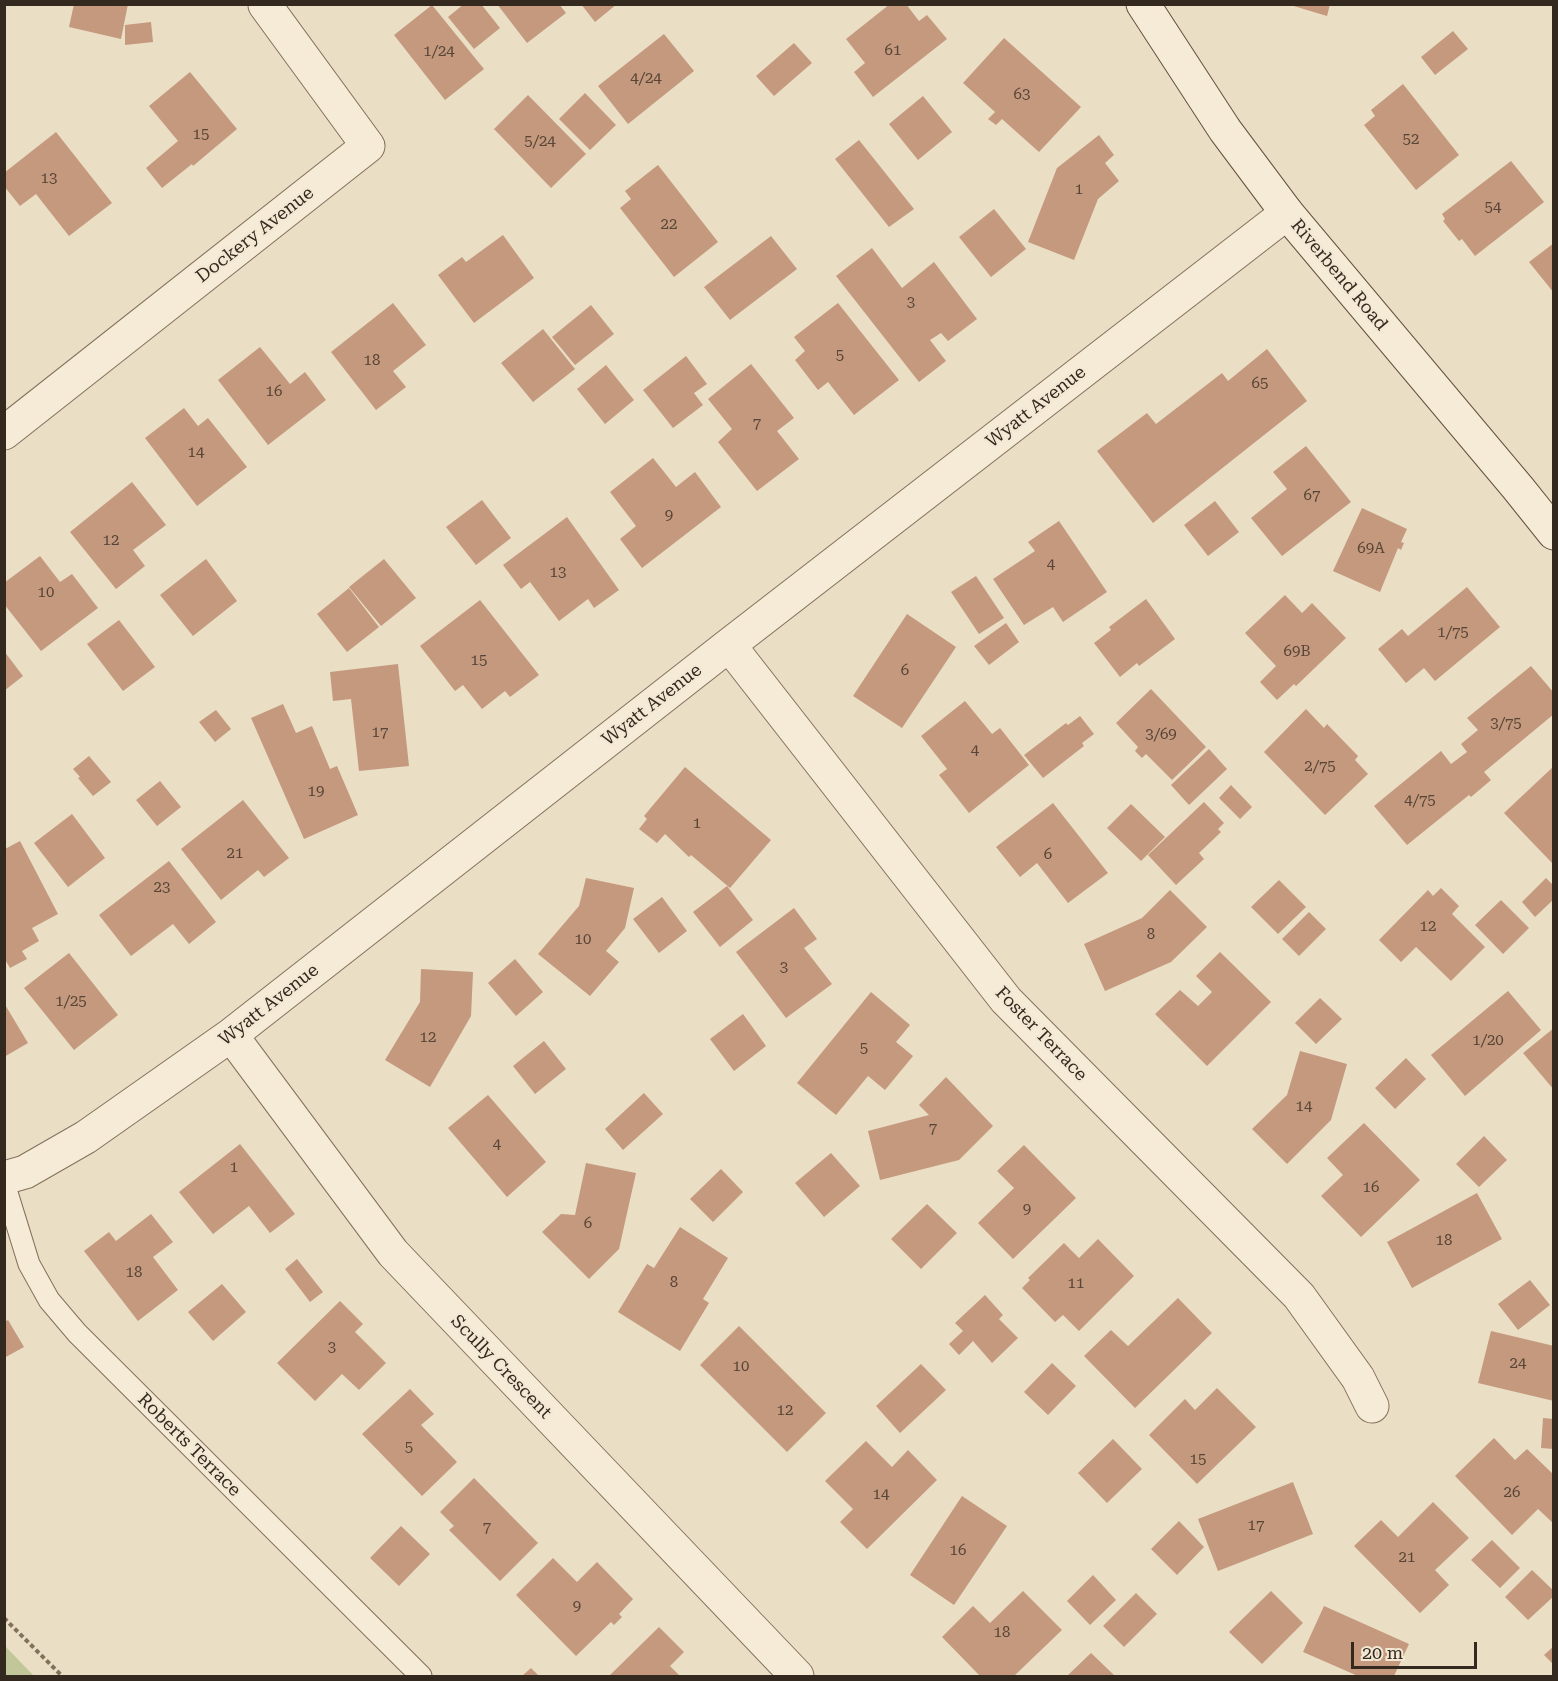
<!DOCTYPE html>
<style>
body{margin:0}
#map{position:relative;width:1558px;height:1681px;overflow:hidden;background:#eadec5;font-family:"Roboto Serif",serif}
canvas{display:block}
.frame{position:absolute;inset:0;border:6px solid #34291f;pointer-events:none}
.scale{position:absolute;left:1351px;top:1642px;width:126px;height:27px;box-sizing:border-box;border:3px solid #34291f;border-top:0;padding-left:8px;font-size:18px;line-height:21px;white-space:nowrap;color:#34291f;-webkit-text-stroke:4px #f2e8d3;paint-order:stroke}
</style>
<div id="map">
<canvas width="1558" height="1681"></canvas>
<div class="frame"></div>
<div class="scale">20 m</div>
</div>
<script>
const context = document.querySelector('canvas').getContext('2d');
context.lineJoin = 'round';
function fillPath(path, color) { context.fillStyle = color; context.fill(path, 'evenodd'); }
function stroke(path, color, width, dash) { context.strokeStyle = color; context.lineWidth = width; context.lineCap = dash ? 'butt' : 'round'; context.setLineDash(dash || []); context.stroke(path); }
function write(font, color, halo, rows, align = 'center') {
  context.font = font + ' "Roboto Serif",serif'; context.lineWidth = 4.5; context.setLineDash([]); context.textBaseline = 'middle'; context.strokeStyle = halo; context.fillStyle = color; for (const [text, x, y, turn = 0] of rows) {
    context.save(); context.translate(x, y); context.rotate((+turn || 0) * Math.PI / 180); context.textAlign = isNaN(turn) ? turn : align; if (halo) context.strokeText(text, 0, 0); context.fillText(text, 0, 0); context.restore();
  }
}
fillPath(new Path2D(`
 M 5,1646 L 34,1676 L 5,1676 Z`), '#c2c79a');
fillPath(new Path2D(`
 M 74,4 L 128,4 L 121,39 L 69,27 Z
 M 464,4 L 481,4 L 500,28 L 474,49 L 448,17 Z
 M 497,4 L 559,4 L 566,13 L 527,43 Z
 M 581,4 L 617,4 L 595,22 Z
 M 890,4 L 906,4 L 919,21 L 927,15 L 947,39 L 873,97 L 854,72 L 865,63 L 846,39 Z
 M 1287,4 L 1330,4 L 1327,16 Z
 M 432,5 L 484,69 L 445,100 L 394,35 Z
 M 151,22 L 153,42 L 125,45 L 125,25 Z
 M 1453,31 L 1468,49 L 1435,75 L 1421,57 Z
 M 664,34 L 694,71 L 628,124 L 598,86 Z
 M 1004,38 L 1081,107 L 1039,152 L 1002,119 L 996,125 L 988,119 L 995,112 L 963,83 Z
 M 794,43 L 812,63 L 774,96 L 756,76 Z
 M 190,72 L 237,129 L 193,166 L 192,164 L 162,188 L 146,168 L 178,141 L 149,106 Z
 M 1403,84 L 1459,155 L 1416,190 L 1364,125 L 1375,116 L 1371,110 Z
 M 585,93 L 616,125 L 590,150 L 559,119 Z
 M 528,95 L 586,154 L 551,188 L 494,129 Z
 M 923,96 L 952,132 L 918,160 L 889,124 Z
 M 56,132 L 112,203 L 69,236 L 36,194 L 20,206 L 4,186 L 4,173 Z
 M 1099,135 L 1114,155 L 1105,163 L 1119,181 L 1098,199 L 1074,260 L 1028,242 L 1057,168 Z
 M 859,140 L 914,209 L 889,227 L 835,159 Z
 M 1511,161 L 1544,202 L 1475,256 L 1462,239 L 1459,241 L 1443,221 L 1445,219 L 1442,214 Z
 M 658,165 L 718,242 L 674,277 L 620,208 L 631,199 L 625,191 Z
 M 994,209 L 1026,249 L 991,277 L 959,237 Z
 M 503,235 L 534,278 L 474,323 L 438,275 L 462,257 L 466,262 Z
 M 771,236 L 797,269 L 730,320 L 704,287 Z
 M 1554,243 L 1554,293 L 1529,262 Z
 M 872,248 L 902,288 L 934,262 L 977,319 L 948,341 L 941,333 L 930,340 L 946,361 L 919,382 L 836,276 Z
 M 393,303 L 426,345 L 393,371 L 406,387 L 376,410 L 331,352 Z
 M 838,303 L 899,380 L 854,415 L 828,382 L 818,390 L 795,360 L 805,351 L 794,337 Z
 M 591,305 L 614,334 L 575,365 L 552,337 Z
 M 543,329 L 575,369 L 533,402 L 501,363 Z
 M 260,347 L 290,384 L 305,372 L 326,400 L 268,445 L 218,380 Z
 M 1267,349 L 1307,401 L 1153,523 L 1097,451 L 1147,413 L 1156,424 L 1222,373 L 1228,381 Z
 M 686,356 L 707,384 L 694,393 L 703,405 L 673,428 L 643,390 Z
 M 751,364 L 794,418 L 777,431 L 799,459 L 757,491 L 718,442 L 732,429 L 708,399 Z
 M 606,365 L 634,400 L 605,424 L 577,389 Z
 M 184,408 L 198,426 L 208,418 L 247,467 L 197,506 L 145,438 Z
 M 1306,446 L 1351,502 L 1282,556 L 1251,518 L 1287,489 L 1273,472 Z
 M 653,458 L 676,487 L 695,472 L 721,507 L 642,568 L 620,539 L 636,526 L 610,492 Z
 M 132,482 L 166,525 L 133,550 L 145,566 L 116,589 L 70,532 Z
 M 482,500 L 511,538 L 476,565 L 446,527 Z
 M 1215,501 L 1239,532 L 1208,556 L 1184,525 Z
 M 1362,508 L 1407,529 L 1401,542 L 1404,543 L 1401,550 L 1398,548 L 1380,592 L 1333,571 Z
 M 567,517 L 619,590 L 594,608 L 588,599 L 559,621 L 530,582 L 521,589 L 503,565 Z
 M 1059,521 L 1107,592 L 1063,622 L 1053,607 L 1024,625 L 993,579 L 1035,551 L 1028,542 Z
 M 40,556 L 60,582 L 72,574 L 98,608 L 41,651 L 4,604 L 4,583 Z
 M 206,559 L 237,601 L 193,636 L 160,595 Z
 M 384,559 L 416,598 L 381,626 L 349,587 Z
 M 976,576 L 1004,618 L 979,634 L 951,592 Z
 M 1467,587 L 1500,627 L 1435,681 L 1424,668 L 1406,683 L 1378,649 L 1402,629 L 1408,636 Z
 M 349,588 L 379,627 L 347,652 L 317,614 Z
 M 1285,595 L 1302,613 L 1312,603 L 1346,638 L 1296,686 L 1294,684 L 1277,700 L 1260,682 L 1276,666 L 1245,633 Z
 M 1146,599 L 1175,639 L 1139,666 L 1137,663 L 1120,677 L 1094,643 L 1111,630 L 1109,627 Z
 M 480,600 L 539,675 L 510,697 L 505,691 L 482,709 L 463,685 L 455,691 L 420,646 Z
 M 907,614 L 956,647 L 902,728 L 853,696 Z
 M 119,620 L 155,667 L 123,691 L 87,644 Z
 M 1006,623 L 1019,642 L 989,665 L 974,646 Z
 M 4,651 L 23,676 L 4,691 Z
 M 398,664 L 409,766 L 359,771 L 351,699 L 333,701 L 330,672 Z
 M 1531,666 L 1554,693 L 1554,714 L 1484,772 L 1491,780 L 1471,797 L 1469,795 L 1407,845 L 1374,806 L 1441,751 L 1451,764 L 1467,752 L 1461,744 L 1478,730 L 1467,718 Z
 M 1151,689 L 1206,747 L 1172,780 L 1146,754 L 1142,758 L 1135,751 L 1138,747 L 1116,723 Z
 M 965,701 L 992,734 L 1000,728 L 1029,765 L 969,813 L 939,775 L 947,769 L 921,736 Z
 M 283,704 L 296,733 L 312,726 L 330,769 L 337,766 L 358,815 L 304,839 L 251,718 Z
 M 1306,709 L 1324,728 L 1327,724 L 1358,756 L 1355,760 L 1368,774 L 1325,815 L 1264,752 Z
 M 216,710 L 231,729 L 215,742 L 199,722 Z
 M 1080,716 L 1094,734 L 1082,743 L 1084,746 L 1043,778 L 1024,755 L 1066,723 L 1068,725 Z
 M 1209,749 L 1227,769 L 1189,805 L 1171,785 Z
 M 89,756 L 111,782 L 93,796 L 78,778 L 80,777 L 73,769 Z
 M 1554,766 L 1554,865 L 1504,813 Z
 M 685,767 L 771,840 L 730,888 L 691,855 L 689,857 L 665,834 L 657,843 L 639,829 L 647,819 L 644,816 Z
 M 160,781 L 181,807 L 157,826 L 136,800 Z
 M 1231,785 L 1252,807 L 1240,819 L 1219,798 Z
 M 243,800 L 289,858 L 264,877 L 258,870 L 221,900 L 181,849 Z
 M 1204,802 L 1224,823 L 1218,829 L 1221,832 L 1199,853 L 1204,859 L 1176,885 L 1148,855 Z
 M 1053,803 L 1108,873 L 1068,903 L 1037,863 L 1020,877 L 996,847 Z
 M 1131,804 L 1165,837 L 1141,861 L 1107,828 Z
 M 72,814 L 105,858 L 68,887 L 34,843 Z
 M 20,841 L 58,914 L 32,928 L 39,941 L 22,951 L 27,959 L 10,968 L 4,958 L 4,935 L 6,934 L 5,930 L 5,849 Z
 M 169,861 L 216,922 L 189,944 L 173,924 L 131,956 L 99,915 Z
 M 586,878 L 634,888 L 625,928 L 606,951 L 619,962 L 590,996 L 538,954 L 579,906 Z
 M 1546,878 L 1554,886 L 1554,899 L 1535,917 L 1522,902 Z
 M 1279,880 L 1306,907 L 1278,934 L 1251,907 Z
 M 727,886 L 753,920 L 720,947 L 693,912 Z
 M 1441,888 L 1459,906 L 1452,914 L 1485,947 L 1451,981 L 1416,947 L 1401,962 L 1379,940 L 1428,890 L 1433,896 Z
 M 1170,890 L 1207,927 L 1171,962 L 1105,991 L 1084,944 L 1142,918 Z
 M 662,897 L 687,931 L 659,953 L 633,919 Z
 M 1501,900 L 1529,928 L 1503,954 L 1475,925 Z
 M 794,908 L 817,939 L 804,948 L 832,984 L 786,1018 L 736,952 Z
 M 1309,912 L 1326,929 L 1299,956 L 1282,939 Z
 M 1220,952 L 1271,1002 L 1207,1066 L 1155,1014 L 1180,990 L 1198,1006 L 1212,992 L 1196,976 Z
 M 69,953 L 118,1015 L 74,1050 L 24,988 Z
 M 515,959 L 543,992 L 516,1016 L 488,983 Z
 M 421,969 L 473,972 L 471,1016 L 430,1087 L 385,1060 L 420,1002 Z
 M 1508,991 L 1541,1030 L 1465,1096 L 1431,1055 Z
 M 871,992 L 910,1025 L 896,1042 L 913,1056 L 885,1090 L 868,1076 L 836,1115 L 797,1083 Z
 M 1320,998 L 1342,1019 L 1316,1044 L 1295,1023 Z
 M 4,1003 L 28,1043 L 4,1057 Z
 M 743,1014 L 766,1046 L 734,1071 L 710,1039 Z
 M 1554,1028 L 1554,1090 L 1523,1053 Z
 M 544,1041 L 566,1069 L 535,1094 L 513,1066 Z
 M 1300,1051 L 1347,1064 L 1331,1120 L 1287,1164 L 1252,1129 L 1287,1095 Z
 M 1406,1058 L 1426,1079 L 1395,1109 L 1375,1088 Z
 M 946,1077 L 993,1126 L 959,1160 L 880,1180 L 868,1131 L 929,1115 L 919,1105 Z
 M 644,1093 L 663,1114 L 623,1150 L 605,1129 Z
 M 488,1095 L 546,1162 L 507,1197 L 448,1128 Z
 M 1364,1123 L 1420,1180 L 1361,1237 L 1321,1196 L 1343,1175 L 1327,1158 Z
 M 1484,1136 L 1507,1160 L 1479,1187 L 1456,1164 Z
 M 240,1144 L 295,1214 L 270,1233 L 249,1206 L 213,1234 L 179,1192 Z
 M 1024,1145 L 1076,1198 L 1013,1259 L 978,1223 L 1014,1188 L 997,1171 Z
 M 831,1153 L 860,1186 L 824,1217 L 795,1183 Z
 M 586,1163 L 636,1173 L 619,1249 L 589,1279 L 542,1232 L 561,1214 L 575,1215 Z
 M 721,1169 L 743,1192 L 713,1222 L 690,1199 Z
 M 1477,1193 L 1502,1239 L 1412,1288 L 1387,1242 Z
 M 927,1204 L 957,1233 L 921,1269 L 891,1239 Z
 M 151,1214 L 173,1242 L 153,1257 L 178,1290 L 138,1321 L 84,1251 L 109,1232 L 116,1241 Z
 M 680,1227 L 728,1258 L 703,1299 L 709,1303 L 680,1351 L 618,1312 L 647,1264 L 654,1268 Z
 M 1098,1239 L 1134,1276 L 1079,1331 L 1063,1315 L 1055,1322 L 1022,1288 L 1030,1280 L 1028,1278 L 1064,1243 L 1079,1258 Z
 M 297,1259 L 323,1292 L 310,1302 L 285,1269 Z
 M 1530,1280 L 1550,1305 L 1518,1330 L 1498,1304 Z
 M 222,1284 L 246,1312 L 213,1341 L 188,1312 Z
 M 985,1295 L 1003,1315 L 999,1319 L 1018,1338 L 992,1363 L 973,1341 L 959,1355 L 949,1344 L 963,1331 L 955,1323 Z
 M 1178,1298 L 1212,1333 L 1135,1408 L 1084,1356 L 1111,1330 L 1128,1346 Z
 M 340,1301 L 363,1324 L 355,1332 L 386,1363 L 359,1390 L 342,1374 L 315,1401 L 277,1363 Z
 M 8,1320 L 24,1347 L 4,1358 L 4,1322 Z
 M 739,1326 L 826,1413 L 787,1452 L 700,1365 Z
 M 1491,1331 L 1554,1346 L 1554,1401 L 1478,1383 Z
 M 1052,1363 L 1076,1386 L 1048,1415 L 1024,1392 Z
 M 921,1364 L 946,1390 L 900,1433 L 876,1406 Z
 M 1217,1388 L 1256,1427 L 1197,1484 L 1149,1435 L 1185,1399 L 1195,1410 Z
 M 410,1389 L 434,1414 L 421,1425 L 457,1462 L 422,1496 L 362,1434 Z
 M 1543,1418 L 1554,1419 L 1554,1449 L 1541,1448 Z
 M 1494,1438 L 1515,1460 L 1527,1449 L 1554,1475 L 1554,1524 L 1538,1509 L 1512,1535 L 1455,1476 Z
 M 1113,1439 L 1142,1469 L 1107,1503 L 1078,1473 Z
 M 866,1441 L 892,1467 L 908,1450 L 937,1480 L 867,1549 L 840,1522 L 853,1509 L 825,1481 Z
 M 474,1478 L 538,1543 L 500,1581 L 449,1530 L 454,1526 L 440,1512 Z
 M 1293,1482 L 1313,1534 L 1218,1571 L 1198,1519 Z
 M 962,1496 L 1007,1526 L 954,1605 L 910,1575 Z
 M 1433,1502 L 1469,1538 L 1435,1570 L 1449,1585 L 1420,1613 L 1354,1546 L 1381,1520 L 1398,1537 Z
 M 1179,1521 L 1204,1547 L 1177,1575 L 1151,1549 Z
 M 401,1526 L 430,1554 L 399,1586 L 370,1558 Z
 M 1492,1540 L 1520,1568 L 1500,1588 L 1471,1560 Z
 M 553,1558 L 577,1582 L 597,1562 L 633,1599 L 619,1614 L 622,1617 L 614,1625 L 611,1622 L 576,1656 L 516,1595 Z
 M 1532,1570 L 1554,1591 L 1554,1596 L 1528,1620 L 1505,1597 Z
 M 1093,1575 L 1116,1600 L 1090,1625 L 1067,1601 Z
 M 1023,1591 L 1062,1630 L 1014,1676 L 980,1676 L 942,1637 L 973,1606 L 990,1623 Z
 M 1271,1591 L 1303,1623 L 1262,1664 L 1229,1632 Z
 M 1136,1593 L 1157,1614 L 1124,1647 L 1103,1626 Z
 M 1324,1606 L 1409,1644 L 1394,1676 L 1358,1676 L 1303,1652 Z
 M 659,1627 L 684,1652 L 670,1666 L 680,1676 L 609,1676 Z
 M 1554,1646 L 1554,1665 L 1544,1655 Z
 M 1091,1653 L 1115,1676 L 1067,1676 Z
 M 531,1668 L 539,1676 L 522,1676 Z`), '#c4997e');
const service = new Path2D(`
 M 4,1183 L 29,1264 L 49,1300 L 77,1333 L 421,1676`);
const minor = new Path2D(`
 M 4,433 L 368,146 L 265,5
 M 729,645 L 1006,1000 L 1299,1296 L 1358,1378 L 1372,1406
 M 231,1035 L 393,1253 L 797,1676
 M 4,1178 L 25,1172 L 86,1137 L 231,1035 L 729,645 L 1287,213`);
const secondary = new Path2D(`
 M 1143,4 L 1225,130 L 1287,213 L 1518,488 L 1554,533`);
stroke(service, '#83705d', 23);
stroke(minor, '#83705d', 35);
stroke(secondary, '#645140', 35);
stroke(new Path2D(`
 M 4,1618 L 62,1676`), '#83705d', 4, [4.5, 3]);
stroke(service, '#f5ebd7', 21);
stroke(minor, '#f5ebd7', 33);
stroke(secondary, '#f5ebd7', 33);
write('15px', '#584537', null, [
 ["61",893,51],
 ["1/24",439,52],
 ["4/24",646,79],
 ["63",1022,95],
 ["15",201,135],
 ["52",1411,140],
 ["5/24",540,142],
 ["13",49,179],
 ["1",1079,190],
 ["54",1493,208],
 ["22",669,225],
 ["3",911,303],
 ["5",840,356],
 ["18",372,361],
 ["65",1260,384],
 ["16",274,392],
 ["7",757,424],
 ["14",196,453],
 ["67",1312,496],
 ["9",669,516],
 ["12",111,541],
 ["69A",1371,549],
 ["4",1051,565],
 ["13",558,573],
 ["10",46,593],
 ["1/75",1453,633],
 ["69B",1297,652],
 ["15",479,661],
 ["6",905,671],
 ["3/75",1506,724],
 ["17",380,733],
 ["3/69",1161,735],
 ["4",975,751],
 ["2/75",1320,767],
 ["19",316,792],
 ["4/75",1420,801],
 ["1",697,824],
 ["21",235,854],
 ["6",1048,855],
 ["23",162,888],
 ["12",1428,927],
 ["8",1151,935],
 ["10",583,940],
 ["3",784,968],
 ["1/25",71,1002],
 ["12",428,1038],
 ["1/20",1488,1041],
 ["5",864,1049],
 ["14",1304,1107],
 ["7",933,1129],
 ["4",497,1145],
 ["1",234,1168],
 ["16",1371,1188],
 ["9",1027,1210],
 ["6",588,1224],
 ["18",1444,1241],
 ["18",134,1273],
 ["8",674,1283],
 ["11",1076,1284],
 ["3",332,1348],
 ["24",1518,1364],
 ["10",741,1367],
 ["12",785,1411],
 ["5",409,1448],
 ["15",1198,1460],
 ["26",1512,1493],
 ["14",881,1495],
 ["17",1256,1526],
 ["7",487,1528],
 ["16",958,1551],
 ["21",1407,1558],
 ["9",577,1607],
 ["18",1002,1633]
]);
write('18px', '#34291f', '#f2e8d3', [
 ["Dockery Avenue",255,235,-38],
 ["Riverbend Road",1339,275,50],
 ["Wyatt Avenue",1036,407,-38],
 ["Wyatt Avenue",652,705,-38],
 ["Wyatt Avenue",269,1005,-38],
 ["Foster Terrace",1041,1034,46],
 ["Scully Crescent",501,1367,46],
 ["Roberts Terrace",189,1445,45]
]);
</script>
